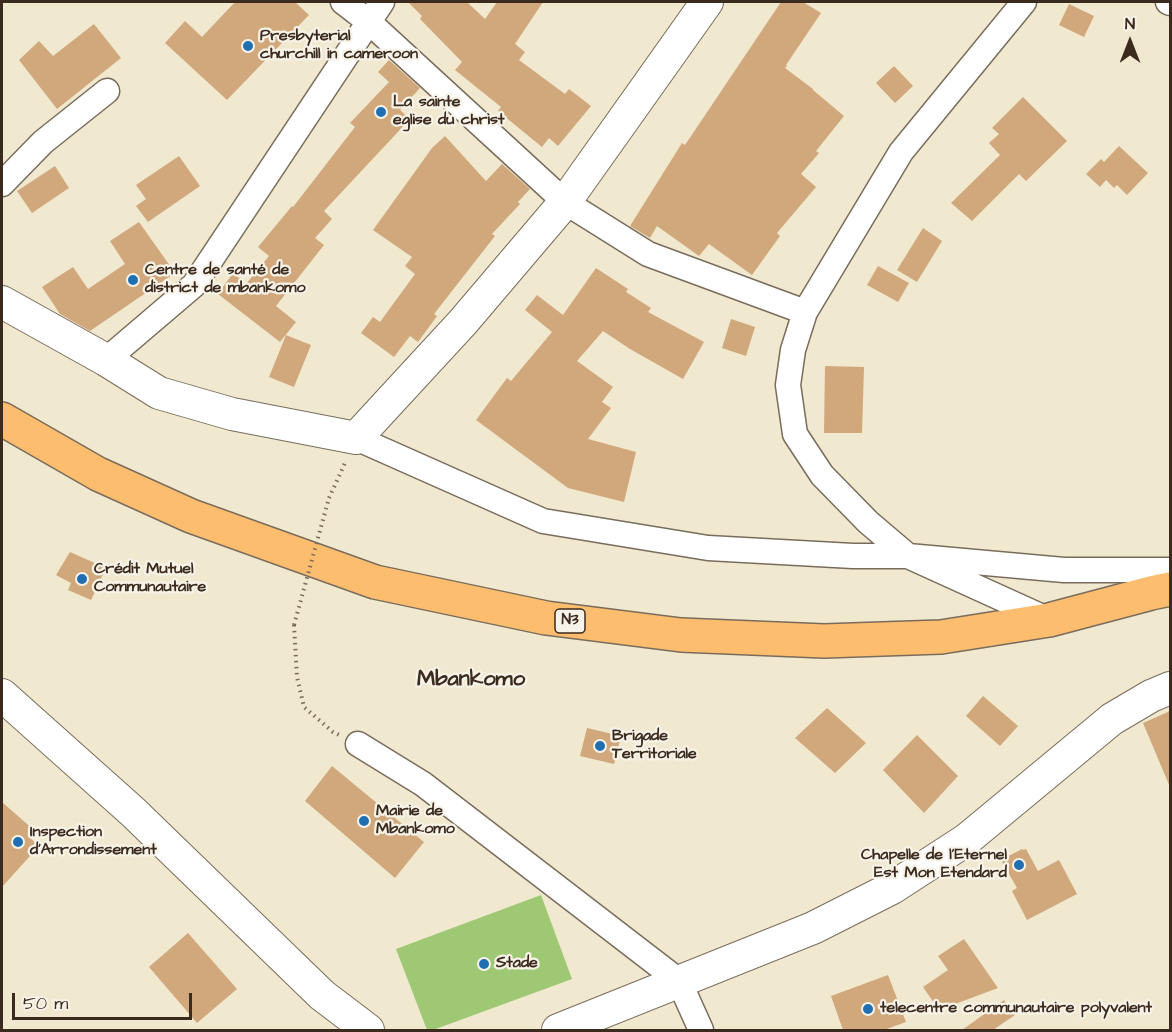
<!DOCTYPE html>
<meta charset="utf-8">
<style>
body{margin:0}
#map{position:relative;width:1172px;height:1032px;overflow:hidden;background:#f0e8cf;font-family:"Architects Daughter",sans-serif}
canvas{display:block}
.frame{position:absolute;inset:0;border:3px solid #3b2a1e;pointer-events:none}
.north{position:absolute;left:1100px;top:12px;width:60px;height:60px;-webkit-text-stroke:4px #f7f3e8;paint-order:stroke;rotate:0deg;font-size:16px;font-weight:700;line-height:24px;text-align:center;color:#3b2a1e}
.north::after{content:'';display:block;margin:auto;width:21px;height:27px;background:#3b2a1e;clip-path:polygon(50% 0,100% 100%,50% 72%,0 100%)}
.scale{position:absolute;left:12px;top:993px;width:180px;height:27px;box-sizing:border-box;border:3px solid #3b2a1e;border-top:0;padding-left:8px;font-size:18px;line-height:21px;white-space:nowrap;color:#3b2a1e;-webkit-text-stroke:4px #f7f3e8;paint-order:stroke}
</style>
<div id="map">
<canvas width="1172" height="1032"></canvas>
<div class="frame"></div>
<div class="north">N</div>
<div class="scale">50 m</div>
</div>
<script>
const context = document.querySelector('canvas').getContext('2d');
context.lineJoin = 'round';
function fillPath(path, color) { context.fillStyle = color; context.fill(path, 'evenodd'); }
function stroke(path, color, width, dash) { context.strokeStyle = color; context.lineWidth = width; context.lineCap = dash ? 'butt' : 'round'; context.setLineDash(dash || []); context.stroke(path); }
function write(font, color, halo, rows, align = 'center') {
  context.font = font + ' "Architects Daughter",sans-serif'; context.lineWidth = 4.5; context.setLineDash([]); context.textBaseline = 'middle'; context.strokeStyle = halo; context.fillStyle = color; for (const [text, x, y, turn = 0] of rows) {
    context.save(); context.translate(x, y); context.rotate((+turn || 0) * Math.PI / 180); context.textAlign = isNaN(turn) ? turn : align; if (halo) context.strokeText(text, 0, 0); context.fillText(text, 0, 0); context.restore();
  }
}
fillPath(new Path2D(`
 M 541,895 L 572,979 L 433,1030 L 427,1030 L 396,949 Z`), '#9ec874');
fillPath(new Path2D(`
 M 235,2 L 295,2 L 309,15 L 227,100 L 165,43 L 185,21 L 202,37 Z
 M 408,2 L 467,2 L 485,19 L 497,2 L 543,2 L 515,44 L 525,52 L 519,60 L 565,94 L 569,89 L 591,106 L 558,146 L 549,138 L 542,147 L 498,111 L 501,107 L 455,70 L 462,62 L 420,19 L 422,16 Z
 M 781,2 L 803,2 L 821,13 L 786,65 L 787,66 L 785,68 L 813,89 L 813,90 L 844,116 L 816,151 L 819,153 L 801,174 L 816,187 L 777,233 L 780,236 L 752,275 L 709,244 L 699,256 L 657,226 L 650,238 L 630,226 L 682,143 L 685,145 Z
 M 1069,4 L 1094,16 L 1084,37 L 1059,25 Z
 M 94,24 L 121,58 L 57,109 L 19,60 L 39,41 L 53,56 Z
 M 389,60 L 420,88 L 400,110 L 410,119 L 324,211 L 332,219 L 315,238 L 324,245 L 276,306 L 296,322 L 280,342 L 218,294 L 233,273 L 246,284 L 269,256 L 258,247 L 292,206 L 293,207 L 355,127 L 350,123 L 389,82 L 378,72 Z
 M 894,66 L 913,86 L 895,103 L 876,83 Z
 M 1023,97 L 1067,141 L 1026,181 L 1019,174 L 972,221 L 951,203 L 1000,155 L 989,143 L 999,134 L 992,128 Z
 M 445,136 L 486,181 L 502,164 L 530,189 L 518,202 L 520,204 L 492,234 L 495,236 L 434,314 L 437,316 L 418,342 L 410,336 L 394,357 L 361,333 L 373,317 L 380,322 L 415,274 L 405,266 L 412,257 L 373,230 L 432,148 Z
 M 1119,146 L 1148,173 L 1127,195 L 1117,185 L 1114,188 L 1106,180 L 1100,187 L 1086,174 L 1101,159 L 1104,162 Z
 M 179,156 L 200,186 L 148,222 L 136,206 L 146,199 L 136,185 Z
 M 55,166 L 69,188 L 32,213 L 17,191 Z
 M 139,222 L 175,273 L 90,331 L 60,314 L 42,287 L 73,267 L 88,289 L 125,264 L 110,241 Z
 M 923,228 L 942,241 L 917,282 L 897,270 Z
 M 878,266 L 909,283 L 898,302 L 867,285 Z
 M 596,268 L 628,289 L 626,292 L 651,308 L 648,312 L 704,342 L 683,379 L 630,349 L 603,331 L 577,361 L 613,387 L 602,402 L 611,408 L 588,439 L 636,452 L 624,502 L 568,488 L 476,420 L 507,378 L 511,381 L 552,332 L 525,310 L 537,295 L 563,315 Z
 M 731,319 L 755,327 L 746,356 L 722,348 Z
 M 286,335 L 311,345 L 294,387 L 269,377 Z
 M 825,366 L 864,367 L 862,433 L 824,433 Z
 M 70,552 L 106,568 L 91,600 L 68,590 L 71,583 L 56,575 Z
 M 983,696 L 1018,726 L 1000,746 L 966,716 Z
 M 827,708 L 866,743 L 835,773 L 795,738 Z
 M 1170,711 L 1170,787 L 1143,723 Z
 M 587,728 L 621,736 L 614,764 L 580,756 Z
 M 917,735 L 958,776 L 924,813 L 883,770 Z
 M 332,766 L 424,842 L 395,878 L 305,801 Z
 M 2,802 L 35,831 L 29,837 L 39,846 L 2,887 Z
 M 1022,849 L 1023,850 L 1026,849 L 1038,871 L 1059,860 L 1077,894 L 1027,920 L 1012,891 L 1017,888 L 1001,860 Z
 M 188,933 L 237,989 L 197,1023 L 149,967 Z
 M 964,939 L 998,988 L 939,1010 L 923,987 L 948,970 L 938,956 Z
 M 888,975 L 906,1022 L 884,1030 L 843,1030 L 831,996 Z
 M 1004,1000 L 1015,1015 L 993,1030 L 962,1030 Z`), '#d1a87c');
const minor = new Path2D(`
 M 343,2 L 369,22 L 565,202 L 648,254 L 805,312
 M 1024,2 L 901,152 L 805,312 L 793,350 L 788,385 L 795,434 L 822,475 L 868,522 L 908,556 L 1049,620
 M 1168,2 L 1170,3
 M 2,184 L 43,142 L 107,91
 M 106,360 L 194,285 L 382,2
 M 356,438 L 543,521 L 708,548 L 853,556 L 908,556 L 1064,570 L 1170,570
 M 358,744 L 423,784 L 679,981 L 701,1030`);
const tertiary = new Path2D(`
 M 2,302 L 106,360 L 159,393 L 232,414 L 356,438 L 463,322 L 565,202 L 707,2
 M 2,695 L 133,812 L 322,995 L 368,1030
 M 558,1030 L 813,928 L 892,888 L 966,840 L 1112,719 L 1151,696 L 1170,688`);
const trunk = new Path2D(`
 M 2,419 L 98,474 L 191,516 L 375,582 L 546,618 L 681,635 L 824,641 L 941,637 L 1049,620 L 1151,593 L 1170,589`);
stroke(minor, '#7a6c5c', 27);
stroke(tertiary, '#7a6c5c', 34);
stroke(trunk, '#7a6c5c', 36);
stroke(new Path2D(`
 M 329,498 L 345,463
 M 294,625 L 297,677 L 304,707 L 333,732 L 339,735`), '#7a6c5c', 4, [1.5, 4.5]);
stroke(minor, '#fff', 24);
stroke(tertiary, '#fff', 32);
stroke(trunk, '#fcbd6f', 33);
stroke(new Path2D(`
 M 294,625 L 329,498`), '#7a6c5c', 4, [1.5, 4.5]);
for (const [x, y, r, color] of [
 [248,46,6,"#1f6fb2"],
 [381,112,6,"#1f6fb2"],
 [133,280,6,"#1f6fb2"],
 [82,579,6,"#1f6fb2"],
 [600,746,6,"#1f6fb2"],
 [364,821,6,"#1f6fb2"],
 [18,842,6,"#1f6fb2"],
 [1019,865,6,"#1f6fb2"],
 [484,964,6,"#1f6fb2"],
 [868,1009,6,"#1f6fb2"]
]) { const dot = new Path2D(); dot.arc(x, y, r, 0, 2 * Math.PI); context.fillStyle = color; context.fill(dot); stroke(dot, '#f7f3e8', 2); }
for (const [x, y, w] of [
 [570,621,30]
]) { const box = new Path2D(); box.roundRect(x - w / 2, y - 12, w, 24, 4.5); context.fillStyle = '#f7f3e8'; context.fill(box); stroke(box, '#3b2a1e', 1.5); }
write('bold 15px', '#3b2a1e', null, [
 ["N3",570,621]
]);
write('bold 16px', '#3b2a1e', '#f7f3e8', [
 ["Presbyterial",260,37],
 ["churchill in cameroon",260,55],
 ["La sainte",393,103],
 ["eglise du christ",393,121],
 ["Centre de santé de",145,271],
 ["district de mbankomo",145,289],
 ["Crédit Mutuel",94,570],
 ["Communautaire",94,588],
 ["Brigade",612,737],
 ["Territoriale",612,755],
 ["Mairie de",376,812],
 ["Mbankomo",376,830],
 ["Inspection",30,833],
 ["d'Arrondissement",30,851],
 ["Chapelle de l'Eternel",1007,856,"right"],
 ["Est Mon Etendard",1007,874,"right"],
 ["Stade",496,964],
 ["telecentre communautaire polyvalent",880,1009]
], 'left');
write('bold 22px', '#3b2a1e', '#f7f3e8', [
 ["Mbankomo",471,680]
]);
</script>
